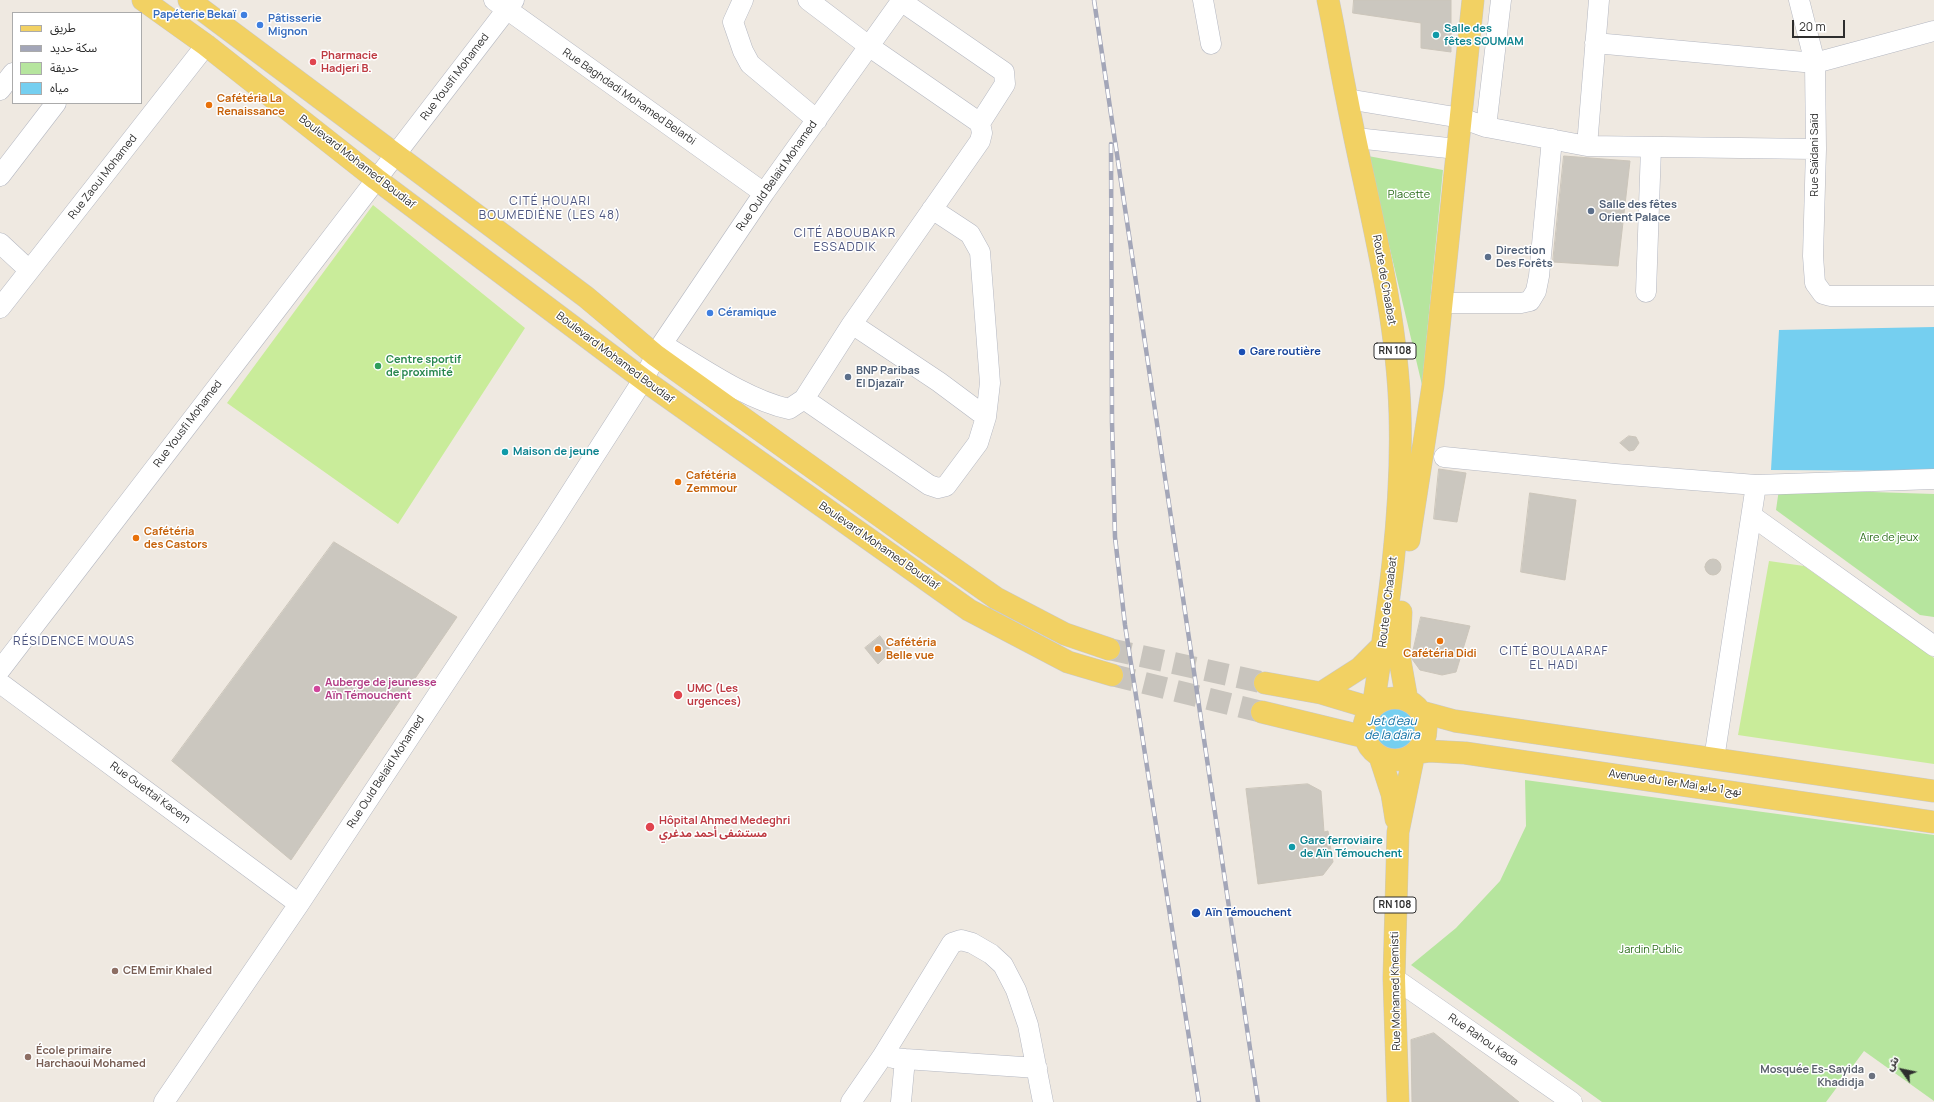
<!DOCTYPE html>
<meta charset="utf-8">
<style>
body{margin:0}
#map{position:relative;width:1934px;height:1102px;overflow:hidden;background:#efe9e1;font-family:Manrope,"Noto Sans Arabic",sans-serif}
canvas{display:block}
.legend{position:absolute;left:12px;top:12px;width:130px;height:92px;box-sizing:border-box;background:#fff;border:1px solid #ababab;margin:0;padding:5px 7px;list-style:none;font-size:12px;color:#2e2e2e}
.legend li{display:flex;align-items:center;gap:8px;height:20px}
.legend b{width:20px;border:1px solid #ababab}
.north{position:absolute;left:1882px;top:1050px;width:40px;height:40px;-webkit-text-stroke:3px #fff;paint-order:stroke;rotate:303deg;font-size:11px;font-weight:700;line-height:16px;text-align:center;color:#2e2e2e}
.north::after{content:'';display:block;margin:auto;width:14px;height:18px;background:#2e2e2e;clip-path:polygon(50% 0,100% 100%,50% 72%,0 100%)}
.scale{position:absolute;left:1792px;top:20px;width:53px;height:18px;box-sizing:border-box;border:2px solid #2e2e2e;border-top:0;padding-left:5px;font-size:12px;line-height:14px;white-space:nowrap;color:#2e2e2e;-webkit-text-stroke:3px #fff;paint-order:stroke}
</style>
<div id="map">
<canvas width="1934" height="1102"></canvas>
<ul class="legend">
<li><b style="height:5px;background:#f2d163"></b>طريق</li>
<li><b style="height:5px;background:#a3a6b8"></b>سكة حديد</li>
<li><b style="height:11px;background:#b6e59e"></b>حديقة</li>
<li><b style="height:11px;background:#75cff0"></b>مياه</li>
</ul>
<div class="north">ش</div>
<div class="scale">20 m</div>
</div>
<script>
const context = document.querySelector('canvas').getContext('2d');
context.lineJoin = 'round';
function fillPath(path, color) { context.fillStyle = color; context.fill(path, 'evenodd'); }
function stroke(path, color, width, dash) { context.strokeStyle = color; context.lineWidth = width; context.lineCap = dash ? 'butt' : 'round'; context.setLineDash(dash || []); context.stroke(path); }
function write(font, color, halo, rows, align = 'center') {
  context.font = font + ' Manrope,"Noto Sans Arabic",sans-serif'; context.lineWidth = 3; context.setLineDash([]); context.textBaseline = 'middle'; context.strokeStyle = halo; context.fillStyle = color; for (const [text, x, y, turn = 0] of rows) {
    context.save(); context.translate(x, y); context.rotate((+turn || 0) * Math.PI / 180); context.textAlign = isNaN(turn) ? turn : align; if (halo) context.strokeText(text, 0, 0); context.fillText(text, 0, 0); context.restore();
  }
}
fillPath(new Path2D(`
 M 1368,156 L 1443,170 L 1422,385 Z
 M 1779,489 L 1934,494 L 1934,617 L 1920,615 L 1776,510 Z
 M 1525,780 L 1934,835 L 1934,1101 L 1864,1051 L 1826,1102 L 1602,1102 L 1411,965 L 1456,928 L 1500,881 L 1526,826 Z`), '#b6e59e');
fillPath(new Path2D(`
 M 373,205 L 525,328 L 398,524 L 227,403 Z
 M 1769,561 L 1804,566 L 1934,658 L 1934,764 L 1738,735 Z`), '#c9ec9a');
fillPath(new Path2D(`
 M 1934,327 L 1934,471 L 1771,470 L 1779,330 Z
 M1369 729a23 23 0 1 1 46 0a23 23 0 1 1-46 0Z`), '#75cff0');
const building = new Path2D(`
 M 1354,0 L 1451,0 L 1451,52 L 1421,48 L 1421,23 L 1353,13 Z
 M 1564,156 L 1630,161 L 1618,266 L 1553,262 Z
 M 1629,436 L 1636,437 L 1639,443 L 1634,450 L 1629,451 L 1620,443 Z
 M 1439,469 L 1466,473 L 1457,522 L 1434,519 Z
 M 1530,493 L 1576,500 L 1565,580 L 1521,572 Z
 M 334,542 L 457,617 L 291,860 L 172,761 Z
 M1705 567a8 8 0 1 1 16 0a8 8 0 1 1-16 0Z
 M 1421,617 L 1470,626 L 1456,672 L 1442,675 L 1420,670 L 1412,659 L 1412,655 Z
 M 880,636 L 891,651 L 878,664 L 865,648 Z
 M 1308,784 L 1321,791 L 1324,832 L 1328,831 L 1333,862 L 1323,875 L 1258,884 L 1246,789 Z
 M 1434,1033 L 1519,1102 L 1412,1102 L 1411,1040 Z`);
fillPath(building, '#cbc7bf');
stroke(building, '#cbc5ba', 1);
stroke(new Path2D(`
 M 1109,649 L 1265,683
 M 1112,675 L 1262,712`), '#c8c4bd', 22, [22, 11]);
const minor = new Path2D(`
 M 494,0 L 764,193
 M 743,0 L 733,22 L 743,51 L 750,64 L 817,120
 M 808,0 L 870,47 L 980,123
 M 1203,0 L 1211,44
 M 1799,0 L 1815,63 L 1816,149 L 1813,256 L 1815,283 L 1823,294 L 1830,296 L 1934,296
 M 1595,43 L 1815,63 L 1934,31
 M 0,90 L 13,73
 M 1347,99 L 1461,118 L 1486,127 L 1587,146 L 1816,149
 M 1486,127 L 1501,0
 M 1356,138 L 1457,149
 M 1587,146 L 1599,0
 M 0,176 L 56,103
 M 0,243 L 29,270
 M 1646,292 L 1651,148
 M 1441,303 L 1521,303 L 1530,301 L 1536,291 L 1539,276 L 1552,139
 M 0,308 L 206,45
 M 852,324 L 939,382 L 986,417
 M 662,344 C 699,366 747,400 789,409 L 804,399 L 929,485 L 938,488 L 946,486 L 978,443 L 986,417 L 990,383 L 980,252 L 970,234 L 932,209
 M 804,399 L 852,324 L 980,141 L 982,133 L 980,123 L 1005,84 L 1004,72 L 901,1
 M 1444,457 L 1615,474 L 1756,485 L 1934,479
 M 1752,516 L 1934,646
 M 0,670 L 514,0
 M 0,683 L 299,904
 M 1714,759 L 1756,485
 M 1394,978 L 1572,1102
 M 893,1058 L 905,1059 L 901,1102
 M 905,1059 L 1037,1068
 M 164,1102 L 299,904 L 548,528 L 643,380 L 662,344 L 764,193 L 902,0
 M 851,1102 L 882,1057 L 952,943 L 961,940 L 972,943 L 991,954 L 1003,965 L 1016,990 L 1028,1025 L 1043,1102`);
const primary = new Path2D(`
 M 143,0 L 206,45 L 376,179 L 648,383 L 969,610 L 1068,662 L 1112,675
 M 189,0 L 586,297 L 655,355 L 919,544 L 996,598 L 1065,634 L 1109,649
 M 1328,0 C 1335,33 1340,66 1347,99 C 1367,203 1397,307 1400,414 C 1403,512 1388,610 1373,707
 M 1409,540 L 1433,385 L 1473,0
 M 1401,612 L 1399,655 L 1407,700
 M 1265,683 L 1321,693 L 1371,708
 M 1321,693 L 1360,668 L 1382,646
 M1364 729a31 31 0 1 1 62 0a31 31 0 1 1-62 0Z
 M 1262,712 L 1365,737
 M 1422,712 L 1455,721 L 1934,791
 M 1415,753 L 1429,751 L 1465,753 L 1934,822
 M 1380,757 L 1392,794 L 1396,819
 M 1398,1102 L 1394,978 L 1398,832 L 1414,754`);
stroke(minor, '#b4b7c1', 21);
stroke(primary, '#c9c9c9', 23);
stroke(minor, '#fff', 20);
stroke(primary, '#f2d163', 22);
const rail = new Path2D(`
 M 1094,0 L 1258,1102
 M 1111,144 L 1112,422 L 1115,537 L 1125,625 L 1199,1102`);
stroke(rail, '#a3a6b8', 4.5);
stroke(rail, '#fff', 3, [9]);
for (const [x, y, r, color] of [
 [244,15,4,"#3f7fe0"],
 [260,25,4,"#3f7fe0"],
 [1436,35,4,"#0f9aa8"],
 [313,62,4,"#e0444e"],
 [209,105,4,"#e8710a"],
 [1591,211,4,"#5c6f8a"],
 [1488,257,4,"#5c6f8a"],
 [710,313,4,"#3f7fe0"],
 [1242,352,4,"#1a4fb4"],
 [378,366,4,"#2e9e5b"],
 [848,377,4,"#5c6f8a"],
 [505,452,4,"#0f9aa8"],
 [678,482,4,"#e8710a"],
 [136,538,4,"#e8710a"],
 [1440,641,4,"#e8710a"],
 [878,649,4,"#e8710a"],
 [317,689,4,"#d1479c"],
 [678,695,5,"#e0444e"],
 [650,827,5,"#e0444e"],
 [1292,847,4,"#0f9aa8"],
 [1196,913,5,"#1a4fb4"],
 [115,971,4,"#8d6e63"],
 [28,1057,4,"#8d6e63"],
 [1872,1076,4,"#6b7280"]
]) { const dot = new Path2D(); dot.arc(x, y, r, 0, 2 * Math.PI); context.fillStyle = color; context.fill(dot); stroke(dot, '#fff', 1.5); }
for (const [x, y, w] of [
 [1395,351,42],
 [1395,905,42]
]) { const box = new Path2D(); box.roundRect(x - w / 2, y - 8, w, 16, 3); context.fillStyle = '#fff'; context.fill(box); stroke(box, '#2e2e2e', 1); }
write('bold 10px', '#2e2e2e', null, [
 ["RN 108",1395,351],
 ["RN 108",1395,905]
]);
write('bold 11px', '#366cbe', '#fff', [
 ["Papéterie Bekaï",236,15,"right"],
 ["Pâtisserie",268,19],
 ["Mignon",268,32],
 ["Céramique",718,313]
], 'left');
write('bold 11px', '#0d838f', '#fff', [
 ["Salle des",1444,29],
 ["fêtes SOUMAM",1444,42],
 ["Maison de jeune",513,452],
 ["Gare ferroviaire",1300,841],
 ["de Aïn Témouchent",1300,854]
], 'left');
write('bold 11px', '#be3a42', '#fff', [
 ["Pharmacie",321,56],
 ["Hadjeri B.",321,69],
 ["UMC (Les",687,689],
 ["urgences)",687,702],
 ["Hôpital Ahmed Medeghri",659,821],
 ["مستشفى أحمد مدغري",659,834]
], 'left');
write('11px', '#2e2e2e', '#fff', [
 ["Rue Yousfi Mohamed",455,77,-53],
 ["Rue Baghdadi Mohamed Belarbi",629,97,35],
 ["Rue Saïdani Saïd",1815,155,-90],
 ["Boulevard Mohamed Boudiaf",357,162,38],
 ["Rue Ould Belaïd Mohamed",777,176,-55],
 ["Rue Zaoui Mohamed",103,177,-52],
 ["Route de Chaabat",1384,280,80],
 ["Boulevard Mohamed Boudiaf",615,358,37],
 ["Rue Yousfi Mohamed",188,424,-53],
 ["Boulevard Mohamed Boudiaf",879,546,35],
 ["Route de Chaabat",1388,602,-83],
 ["Rue Ould Belaïd Mohamed",386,772,-57],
 ["Avenue du 1er Mai نهج 1 مايو",1675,783,8],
 ["Rue Guettaï Kacem",150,793,36],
 ["Rue Mohamed Khemisti",1396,991,-91],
 ["Rue Rahou Kada",1483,1040,35]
]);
write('bold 11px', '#c56008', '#fff', [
 ["Cafétéria La",217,99],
 ["Renaissance",217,112],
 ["Cafétéria",686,476],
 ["Zemmour",686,489],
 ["Cafétéria",144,532],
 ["des Castors",144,545],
 ["Cafétéria",886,643],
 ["Belle vue",886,656],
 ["Cafétéria Didi",1440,654,"center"]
], 'left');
write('11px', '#2c6e1b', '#fff', [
 ["Placette",1409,195],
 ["Aire de jeux",1889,538],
 ["Jardin Public",1651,950]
]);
write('bold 11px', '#4e5e75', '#fff', [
 ["Salle des fêtes",1599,205],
 ["Orient Palace",1599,218],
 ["Direction",1496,251],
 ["Des Forêts",1496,264],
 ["BNP Paribas",856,371],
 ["El Djazaïr",856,384]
], 'left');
write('bold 11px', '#164399', '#fff', [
 ["Gare routière",1250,352],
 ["Aïn Témouchent",1205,913]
], 'left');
write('bold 11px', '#27864d', '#fff', [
 ["Centre sportif",386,360],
 ["de proximité",386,373]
], 'left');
write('bold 11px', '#b23c85', '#fff', [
 ["Auberge de jeunesse",325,683],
 ["Aïn Témouchent",325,696]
], 'left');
write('bold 11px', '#785e54', '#fff', [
 ["CEM Emir Khaled",123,971],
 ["École primaire",36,1051],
 ["Harchaoui Mohamed",36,1064]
], 'left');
write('bold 11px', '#5b616d', '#fff', [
 ["Mosquée Es-Sayida",1864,1070],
 ["Khadidja",1864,1083]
], 'right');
context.letterSpacing = '1px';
write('12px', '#4d5680', '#fff', [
 ["CITÉ HOUARI",550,202],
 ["BOUMEDIÈNE (LES 48)",550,216],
 ["CITÉ ABOUBAKR",845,234],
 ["ESSADDIK",845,248],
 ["RÉSIDENCE MOUAS",74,642],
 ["CITÉ BOULAARAF",1554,652],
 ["EL HADI",1554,666]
]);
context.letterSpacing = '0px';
write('italic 12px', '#0d6fa3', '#fff', [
 ["Jet d'eau",1392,722],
 ["de la daïra",1392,736]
]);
</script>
